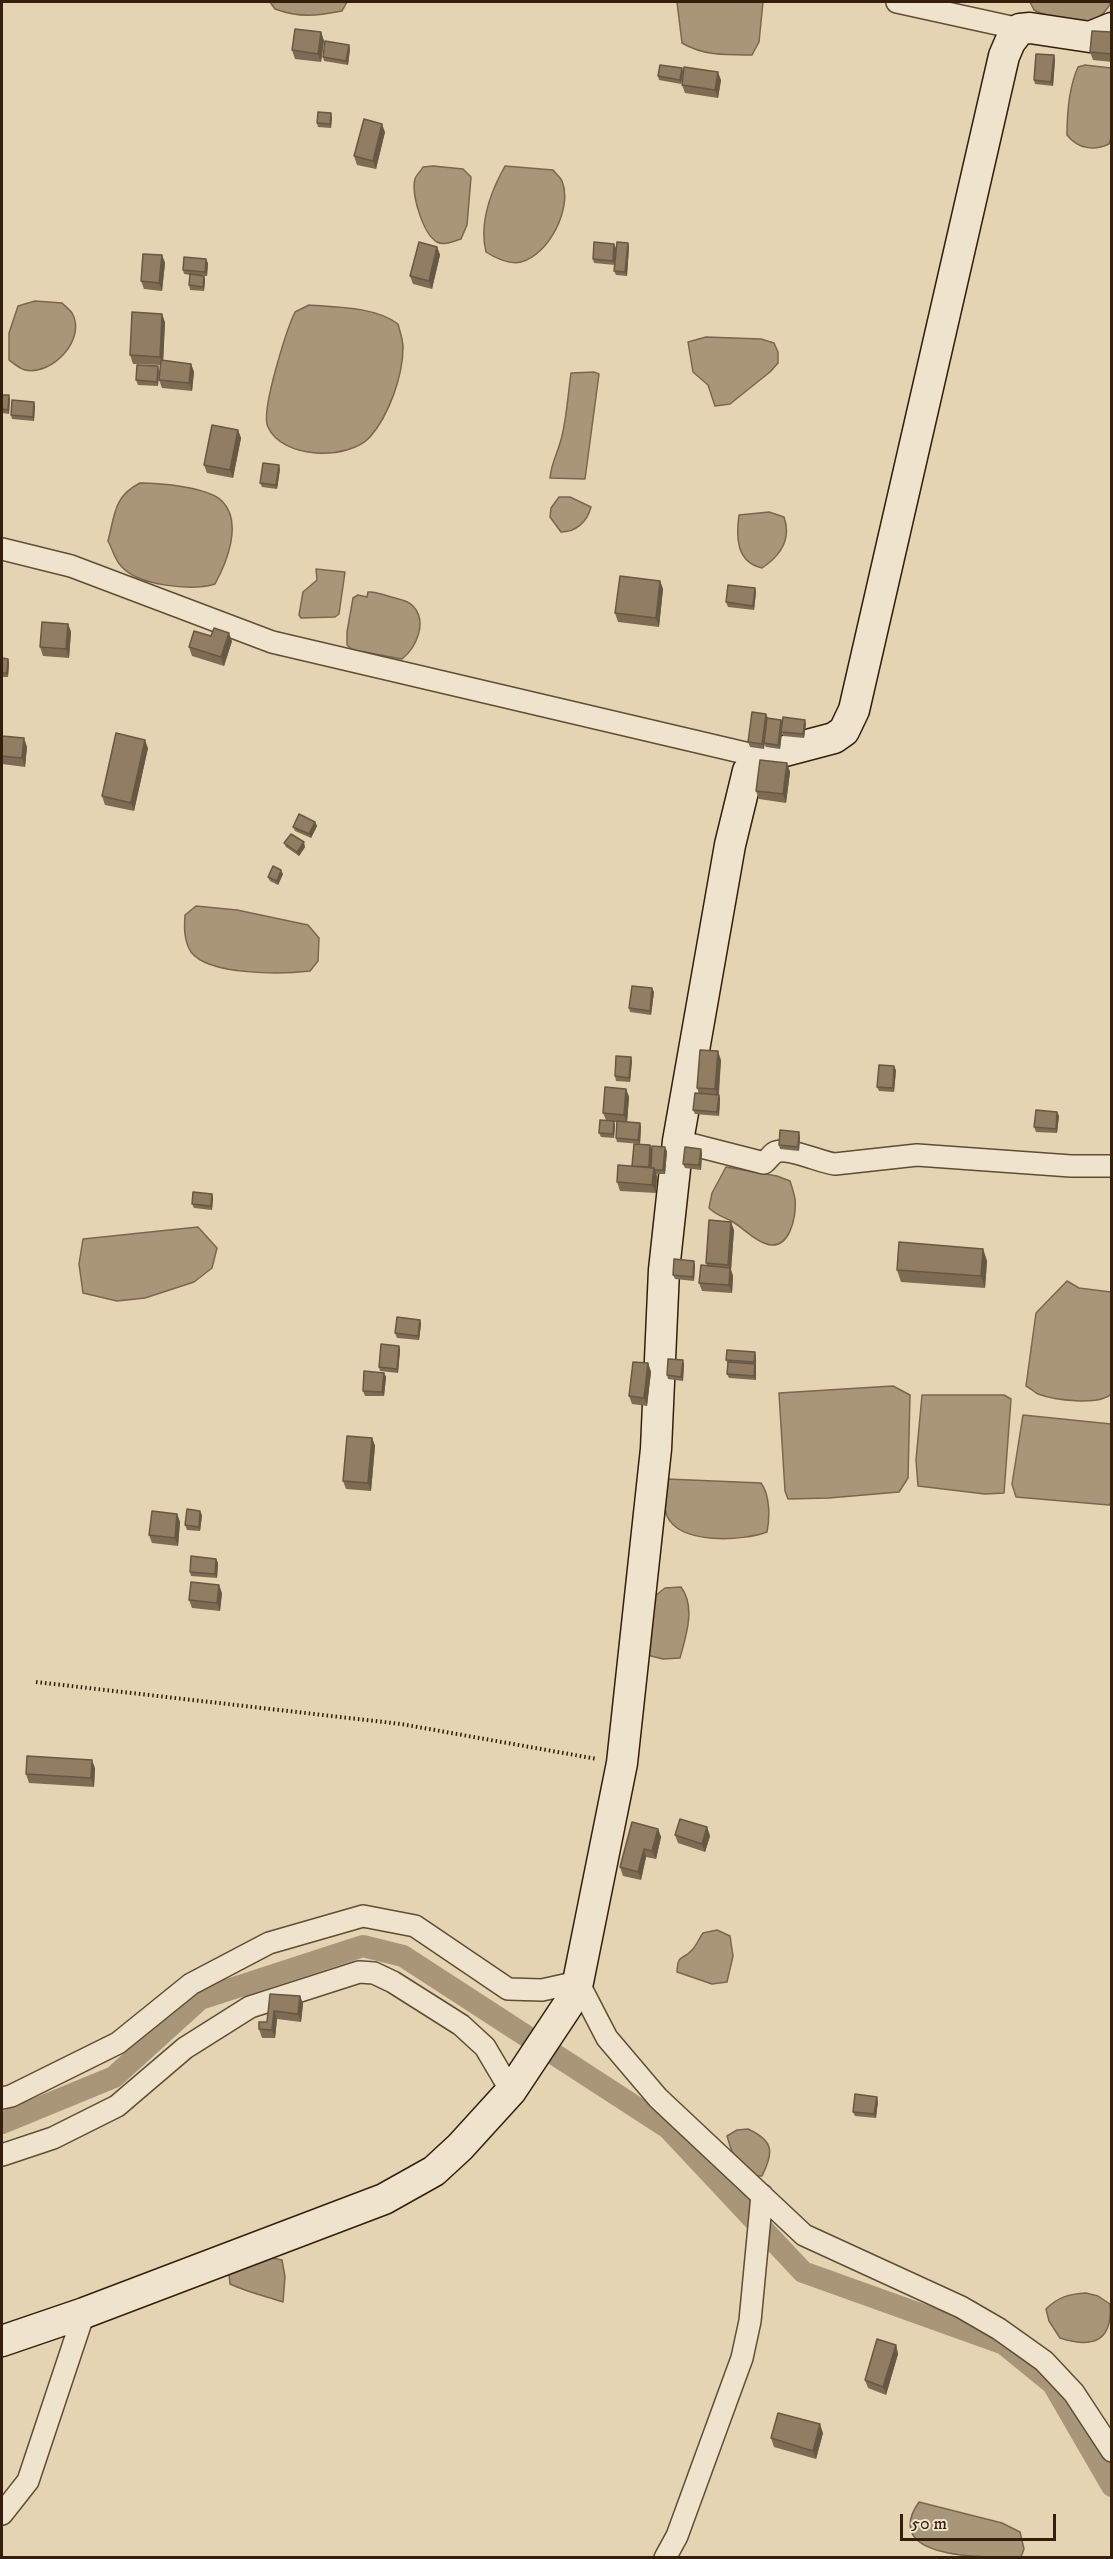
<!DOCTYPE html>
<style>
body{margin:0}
#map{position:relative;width:1113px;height:2559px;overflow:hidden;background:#e5d4b1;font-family:"IM FELL DW Pica",serif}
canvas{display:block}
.frame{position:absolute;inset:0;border:3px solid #351e0b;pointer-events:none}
.scale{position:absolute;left:900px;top:2514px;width:156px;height:27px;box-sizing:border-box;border:3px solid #351e0b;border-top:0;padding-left:8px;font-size:18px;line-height:21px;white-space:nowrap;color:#351e0b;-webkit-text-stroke:4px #eee3cc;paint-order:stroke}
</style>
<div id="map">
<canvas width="1113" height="2559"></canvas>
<div class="frame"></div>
<div class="scale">50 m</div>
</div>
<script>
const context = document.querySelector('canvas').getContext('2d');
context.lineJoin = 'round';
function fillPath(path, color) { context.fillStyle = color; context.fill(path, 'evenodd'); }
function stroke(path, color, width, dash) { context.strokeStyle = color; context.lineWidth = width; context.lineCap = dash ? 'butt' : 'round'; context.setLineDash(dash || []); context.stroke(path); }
const water = new Path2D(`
 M 270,2 L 347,2 L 342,11 C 316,16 300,18 275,9 Z
 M 677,2 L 763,2 L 759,42 L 752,55 C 727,55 704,56 682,43 Z
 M 1030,2 L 1111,2 C 1108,9 1100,19 1091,21 C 1077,23 1046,17 1034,10 Z
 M 1085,65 L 1111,68 L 1111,138 L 1109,144 C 1094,151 1078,149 1067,135 C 1067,114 1069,87 1078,67 Z
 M 433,166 L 463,169 L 471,177 L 467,225 L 461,239 C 454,241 444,246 437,242 C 423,234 411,194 415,179 C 416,175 421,171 423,167 Z
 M 505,166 L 553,170 C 555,173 560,177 562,181 C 573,207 549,255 521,262 C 510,265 495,258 486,252 C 479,223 491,191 505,166 Z
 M 35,301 L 62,303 C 65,306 70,310 72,313 C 87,339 52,376 25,370 C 20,369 13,363 9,360 L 9,333 L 18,306 Z
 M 309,305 C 337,307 376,307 398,324 C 400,332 403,340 403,347 C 403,376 389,415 370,437 C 348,461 282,459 268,427 C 260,412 287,329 295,312 Z
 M 706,337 L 761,339 L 774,343 L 778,352 L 778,363 L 770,372 L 730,404 L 715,406 L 708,385 L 693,372 L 688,342 Z
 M 594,372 L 599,374 L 585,479 L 550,478 C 551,463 559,450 562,436 C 567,415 568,394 571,373 Z
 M 140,483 C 159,483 208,487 222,501 C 243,522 227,562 215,584 C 192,591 138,586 121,566 C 115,560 112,548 108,541 C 115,514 114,496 140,483 Z
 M 559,497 L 570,497 L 591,507 C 587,522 576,532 561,532 L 550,517 L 551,508 Z
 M 769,512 L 784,517 C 792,540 780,556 762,568 C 736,562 736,537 739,515 Z
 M 316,569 L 345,572 L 339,614 L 335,617 L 301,618 L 299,615 L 303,592 L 317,580 Z
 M 368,592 C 376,591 383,595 391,597 C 398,599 408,600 413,606 C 428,622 416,648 402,659 L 353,650 L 347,645 L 347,632 L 353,598 L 358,595 L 367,597 Z
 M 196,906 L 237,910 L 308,925 L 319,938 L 318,961 L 310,971 C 283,974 209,976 191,952 C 184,941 184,928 185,915 Z
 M 726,1167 L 777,1176 L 790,1181 C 792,1187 794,1193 795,1199 C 797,1217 789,1254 764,1243 C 753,1239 743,1228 733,1222 C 725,1217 717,1216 709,1208 L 712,1193 Z
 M 198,1227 L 217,1248 L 212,1268 L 194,1282 L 145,1298 L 117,1301 L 83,1293 L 79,1264 L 83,1239 Z
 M 1067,1281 L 1079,1288 L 1111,1292 L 1111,1394 C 1099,1406 1054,1400 1038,1394 C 1034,1392 1030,1388 1026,1386 L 1036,1313 Z
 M 893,1386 L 910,1395 L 908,1478 L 899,1492 L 829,1498 L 788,1499 L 785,1491 L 779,1393 Z
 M 922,1395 L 1004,1395 L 1011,1399 L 1004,1493 L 985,1494 L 918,1486 L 916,1460 Z
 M 1023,1415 L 1111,1424 L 1112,1502 L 1109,1505 L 1016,1497 L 1012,1484 Z
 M 667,1479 L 761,1483 C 770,1495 770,1517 767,1532 C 743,1541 680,1545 667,1516 C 662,1504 665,1491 667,1479 Z
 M 681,1587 C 696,1607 686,1636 680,1658 L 663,1659 L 647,1655 L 650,1600 L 665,1588 Z
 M 717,1930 L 730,1936 L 733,1956 L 727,1982 L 712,1984 L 677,1972 C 678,1952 683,1961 692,1950 C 697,1945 699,1938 703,1933 Z
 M 748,2129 C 774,2141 774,2152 762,2176 C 739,2177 732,2154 727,2136 L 737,2130 Z
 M 268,2257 L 282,2260 L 285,2277 L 283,2302 C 265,2296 247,2292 230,2284 L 229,2274 Z
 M 1086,2293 L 1098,2296 L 1110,2304 C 1113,2343 1091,2348 1060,2338 L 1049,2321 L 1046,2309 C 1058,2297 1069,2294 1086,2293 Z
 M 919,2502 L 1002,2523 L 1020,2532 L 1024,2549 L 1021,2557 C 984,2558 879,2559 919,2502 Z`);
fillPath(water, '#a99679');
stroke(water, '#7b664d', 1.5);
stroke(new Path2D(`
 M 2,2123 L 114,2077 L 200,1999 L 363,1946 L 403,1956 L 668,2128 L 803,2272 L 1004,2344 L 1053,2384 L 1112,2486`), '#a99679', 22);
const minor = new Path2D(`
 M 897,2 L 1020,29
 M 2,549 L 71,566 L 272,642 L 762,757
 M 678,1141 L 764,1163 C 768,1160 770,1156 774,1153 C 786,1145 821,1163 835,1164 L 917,1155 L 1071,1166 L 1112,1166
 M 2,2098 L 11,2096 L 118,2043 L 191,1984 L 269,1943 L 363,1916 L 415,1926 L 508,1989 L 542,1990 L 578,1982 L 607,2038 L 658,2098 L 804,2235 L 961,2307 L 999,2329 L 1044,2361 L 1074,2393 L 1112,2451
 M 2,2155 L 53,2138 L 117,2106 L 185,2048 L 250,2007 L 359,1972 L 374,1973 L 393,1982 L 461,2025 L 485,2047 L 511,2091
 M 2,2514 L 28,2481 L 84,2313
 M 665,2558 L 677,2536 L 742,2358 L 750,2321 L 762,2195`);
const secondary = new Path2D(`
 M 2,2341 L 84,2313 L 384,2199 L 434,2171 L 460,2147 L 511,2091 L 568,2005 L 578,1982 L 622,1763 L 656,1449 L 664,1270 L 678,1141 L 730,845 L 748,771 L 754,762 L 762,757 L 834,738 L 844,731 L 854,710 L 1004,56 L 1010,42 L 1020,29 L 1030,28 L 1090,37 L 1112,28`);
stroke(minor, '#614c34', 24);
stroke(secondary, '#351e0b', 33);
stroke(new Path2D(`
 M 36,1682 L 401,1724 L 597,1759`), '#351e0b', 4, [1.5, 3]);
stroke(minor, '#eee3cc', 21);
stroke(secondary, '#eee3cc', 30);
fillPath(new Path2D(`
 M 321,32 L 324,41 L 321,62 L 295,59 L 292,50 Z
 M 1112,32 L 1112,62 L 1093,60 L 1090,52 Z
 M 349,45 L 350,49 L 348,65 L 324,61 L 323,57 Z
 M 1054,55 L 1055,60 L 1053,86 L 1035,84 L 1034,80 Z
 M 682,68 L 683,72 L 681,84 L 659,80 L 658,76 Z
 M 721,80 L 718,98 L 685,93 L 682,85 Z
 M 332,117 L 331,128 L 318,127 L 317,123 Z
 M 385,132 L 376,169 L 357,165 L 354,156 Z
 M 628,243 L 629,247 L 627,276 L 616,275 L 614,271 Z
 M 437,247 L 440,255 L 432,289 L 413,284 L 410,276 Z
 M 616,248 L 615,265 L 594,263 L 593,259 Z
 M 162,255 L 165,263 L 162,291 L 144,289 L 141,281 Z
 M 208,263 L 207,276 L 204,276 L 205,280 L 204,291 L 190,290 L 189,285 L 190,275 L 184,274 L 183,270 Z
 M 165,322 L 163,360 L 191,364 L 194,372 L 192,391 L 162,388 L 159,380 L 161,365 L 133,364 L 130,355 Z
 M 159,371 L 158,386 L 138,385 L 136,380 Z
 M 2,395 L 10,399 L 9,414 L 2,413 Z
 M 34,402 L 35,406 L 34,421 L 12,419 L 11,415 Z
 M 238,430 L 241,438 L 233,478 L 207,473 L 204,465 Z
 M 280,469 L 277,489 L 262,487 L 260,483 Z
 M 660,581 L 663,589 L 659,627 L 618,622 L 615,613 Z
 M 755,588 L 756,592 L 754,610 L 728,607 L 726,602 Z
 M 68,624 L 71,632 L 69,658 L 43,656 L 40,647 Z
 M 232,641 L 224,666 L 192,656 L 189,647 Z
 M 2,658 L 8,659 L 9,663 L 8,677 L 2,677 Z
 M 768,718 L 781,720 L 782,724 L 806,724 L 804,738 L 783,736 L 782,732 L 780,749 L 766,747 L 764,744 L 764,749 L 750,747 L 748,742 Z
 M 2,736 L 27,747 L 25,767 L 2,764 Z
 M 148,748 L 134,811 L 105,805 L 102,796 Z
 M 787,763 L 790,772 L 786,803 L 759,799 L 756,791 Z
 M 315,822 L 317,826 L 311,838 L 295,831 L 293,827 Z
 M 284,843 L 305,847 L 299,856 L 286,847 Z
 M 283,874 L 278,885 L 270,881 L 268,877 Z
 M 654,992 L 651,1015 L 630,1012 L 629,1008 Z
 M 721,1060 L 719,1095 L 720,1099 L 719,1116 L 695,1114 L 693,1110 L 699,1094 L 697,1088 Z
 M 632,1061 L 630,1082 L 616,1081 L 615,1076 Z
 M 896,1070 L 894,1092 L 879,1091 L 877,1087 Z
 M 626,1089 L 629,1097 L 627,1122 L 640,1123 L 641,1127 L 640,1144 L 617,1142 L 616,1138 L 617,1122 L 614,1122 L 615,1125 L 614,1138 L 601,1137 L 599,1133 L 606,1120 L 603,1113 Z
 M 1057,1112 L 1059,1116 L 1057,1133 L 1036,1132 L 1034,1127 Z
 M 800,1137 L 799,1151 L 780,1149 L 779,1145 Z
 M 650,1145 L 652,1149 L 667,1151 L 665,1174 L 656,1174 L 657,1176 L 656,1193 L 620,1191 L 617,1182 Z
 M 701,1149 L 702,1153 L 701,1170 L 685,1168 L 683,1164 Z
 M 212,1194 L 213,1198 L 212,1210 L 194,1208 L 192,1204 Z
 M 734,1230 L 731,1270 L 733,1276 L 732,1293 L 702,1291 L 699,1283 L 707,1266 L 706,1263 Z
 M 983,1249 L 987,1261 L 985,1288 L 901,1282 L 897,1270 Z
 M 695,1265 L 694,1281 L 675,1279 L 673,1275 Z
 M 420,1320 L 421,1324 L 419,1340 L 397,1338 L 395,1333 Z
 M 399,1346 L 400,1350 L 398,1373 L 380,1371 L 379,1367 Z
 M 756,1356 L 756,1380 L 729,1378 L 727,1374 L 728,1364 L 726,1360 Z
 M 648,1363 L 651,1372 L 647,1406 L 632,1404 L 629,1396 Z
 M 684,1364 L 683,1381 L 668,1379 L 667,1375 Z
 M 384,1373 L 386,1377 L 384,1396 L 365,1396 L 363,1391 Z
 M 372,1438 L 375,1446 L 371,1491 L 346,1489 L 343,1481 Z
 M 177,1514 L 180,1522 L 178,1546 L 152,1543 L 149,1535 Z
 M 202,1515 L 200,1531 L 187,1530 L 185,1525 Z
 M 216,1559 L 218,1563 L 217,1578 L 191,1576 L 190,1572 Z
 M 222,1593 L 220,1611 L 192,1608 L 189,1600 Z
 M 95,1768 L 94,1787 L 29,1783 L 26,1774 Z
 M 707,1827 L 710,1836 L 705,1852 L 678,1843 L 675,1835 Z
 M 658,1829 L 661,1837 L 656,1859 L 646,1857 L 641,1880 L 623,1876 L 620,1867 Z
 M 270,1994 L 300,1996 L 303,2004 L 301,2022 L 277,2019 L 275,2038 L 262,2038 L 259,2029 L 267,2022 Z
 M 878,2101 L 876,2118 L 855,2116 L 853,2112 Z
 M 896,2345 L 898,2354 L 886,2395 L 868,2388 L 865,2380 Z
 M 823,2433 L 816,2459 L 774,2447 L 771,2438 Z`), '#7d6c53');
fillPath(new Path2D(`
 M 321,32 L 324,41 L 321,62 L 318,54 Z
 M 349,45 L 350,49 L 348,65 L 346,61 Z
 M 1054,55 L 1055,60 L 1053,86 L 1051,82 Z
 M 682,68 L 683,72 L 681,84 L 680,80 Z
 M 718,72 L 721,80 L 718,98 L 715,90 Z
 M 331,113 L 332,117 L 331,128 L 330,124 Z
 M 382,124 L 385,132 L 376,169 L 373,161 Z
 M 628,243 L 629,247 L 627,276 L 625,272 Z
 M 614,244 L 616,248 L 615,265 L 613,261 Z
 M 437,247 L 440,255 L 432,289 L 429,281 Z
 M 162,255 L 165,263 L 162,291 L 159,283 Z
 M 206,259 L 208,263 L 207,276 L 205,272 Z
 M 204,276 L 205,280 L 204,291 L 203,287 Z
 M 162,314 L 165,322 L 163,366 L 160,357 Z
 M 191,364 L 194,372 L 192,391 L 189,383 Z
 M 158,366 L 159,371 L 158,386 L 157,382 Z
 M 9,395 L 10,399 L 9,414 L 8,410 Z
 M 34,402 L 35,406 L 34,421 L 33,417 Z
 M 238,430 L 241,438 L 233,478 L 230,470 Z
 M 279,465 L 280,469 L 277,489 L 276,485 Z
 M 660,581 L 663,589 L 659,627 L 656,618 Z
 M 755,588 L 756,592 L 754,610 L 753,606 Z
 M 68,624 L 71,632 L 69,658 L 66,649 Z
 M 229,633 L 232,641 L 224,666 L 221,657 Z
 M 8,659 L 9,663 L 8,677 L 7,673 Z
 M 766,714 L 768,718 L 764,749 L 762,744 Z
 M 781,720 L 783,725 L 780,749 L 778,745 Z
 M 805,720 L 806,724 L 804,738 L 803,734 Z
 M 24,738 L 27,747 L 25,767 L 22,758 Z
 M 145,740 L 148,748 L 134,811 L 131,803 Z
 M 787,763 L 790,772 L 786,803 L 783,794 Z
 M 315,822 L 317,826 L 311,838 L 309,834 Z
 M 304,842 L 305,847 L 299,856 L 297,852 Z
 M 281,870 L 283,874 L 278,885 L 277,881 Z
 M 652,988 L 654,992 L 651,1015 L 650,1011 Z
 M 718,1051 L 721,1060 L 718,1097 L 715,1089 Z
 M 631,1057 L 632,1061 L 630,1082 L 629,1078 Z
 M 894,1066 L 896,1070 L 894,1092 L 893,1088 Z
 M 626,1089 L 629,1097 L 627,1123 L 624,1115 Z
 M 719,1095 L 720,1099 L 719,1116 L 717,1112 Z
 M 1057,1112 L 1059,1116 L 1057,1133 L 1056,1129 Z
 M 614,1121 L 615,1125 L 614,1138 L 613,1134 Z
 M 640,1123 L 641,1127 L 640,1144 L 638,1140 Z
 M 799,1132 L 800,1137 L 799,1151 L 798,1147 Z
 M 650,1145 L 652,1149 L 650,1173 L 648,1169 Z
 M 665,1147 L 667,1151 L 665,1174 L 663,1170 Z
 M 701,1149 L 702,1153 L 701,1170 L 699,1165 Z
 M 654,1168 L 657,1176 L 656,1193 L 652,1185 Z
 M 212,1194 L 213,1198 L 212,1210 L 211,1206 Z
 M 731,1222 L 734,1230 L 731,1270 L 733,1276 L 732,1293 L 729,1285 L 730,1270 L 728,1265 Z
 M 983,1249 L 987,1261 L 985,1288 L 981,1276 Z
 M 694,1261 L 695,1265 L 694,1281 L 693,1277 Z
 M 420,1320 L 421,1324 L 419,1340 L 418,1336 Z
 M 399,1346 L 400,1350 L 398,1373 L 397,1369 Z
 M 755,1352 L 756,1356 L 756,1380 L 754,1376 Z
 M 683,1360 L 684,1364 L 683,1381 L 681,1377 Z
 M 648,1363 L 651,1372 L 647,1406 L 644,1398 Z
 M 384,1373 L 386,1377 L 384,1396 L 382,1392 Z
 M 372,1438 L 375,1446 L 371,1491 L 368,1483 Z
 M 200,1511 L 202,1515 L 200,1531 L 199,1527 Z
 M 177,1514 L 180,1522 L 178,1546 L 175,1538 Z
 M 216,1559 L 218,1563 L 217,1578 L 215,1574 Z
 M 219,1585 L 222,1593 L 220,1611 L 217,1603 Z
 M 92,1760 L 95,1768 L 94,1787 L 91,1778 Z
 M 707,1827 L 710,1836 L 705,1852 L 702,1844 Z
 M 658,1829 L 661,1837 L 656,1859 L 652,1851 Z
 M 644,1849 L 646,1857 L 641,1880 L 638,1872 Z
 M 300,1996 L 303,2004 L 301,2022 L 298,2014 Z
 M 274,2011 L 277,2019 L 275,2038 L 272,2030 Z
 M 877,2097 L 878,2101 L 876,2118 L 874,2114 Z
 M 896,2345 L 898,2354 L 886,2395 L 883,2387 Z
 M 820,2424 L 823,2433 L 816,2459 L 813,2451 Z`), '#665844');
const building = new Path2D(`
 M 295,29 L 321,32 L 318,54 L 292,50 Z
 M 1092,31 L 1112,32 L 1112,54 L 1090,52 Z
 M 325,41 L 349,45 L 346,61 L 323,57 Z
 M 1036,54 L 1054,55 L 1051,82 L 1034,80 Z
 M 660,65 L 682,68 L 680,80 L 658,76 Z
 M 684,67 L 718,72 L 715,90 L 682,85 Z
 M 318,112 L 331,113 L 330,124 L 317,123 Z
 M 364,119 L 382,124 L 373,161 L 354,156 Z
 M 419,242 L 437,247 L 429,281 L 410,276 Z
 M 594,242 L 614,244 L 613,261 L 593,259 Z
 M 617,242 L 628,243 L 625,272 L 614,271 Z
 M 143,254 L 162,255 L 159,283 L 141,281 Z
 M 184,257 L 206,259 L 205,272 L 183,270 Z
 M 190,274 L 204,276 L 203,287 L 189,285 Z
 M 132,312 L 162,314 L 160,357 L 130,355 Z
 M 161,360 L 191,364 L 189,383 L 159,380 Z
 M 137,365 L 158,366 L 157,382 L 136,380 Z
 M 2,395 L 9,395 L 8,410 L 2,409 Z
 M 12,400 L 34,402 L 33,417 L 11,415 Z
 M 212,425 L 238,430 L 230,470 L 204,465 Z
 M 263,463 L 279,465 L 276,485 L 260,483 Z
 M 620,576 L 660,581 L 656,618 L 615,613 Z
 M 728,585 L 755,588 L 753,606 L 726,602 Z
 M 42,622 L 68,624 L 66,649 L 40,647 Z
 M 214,628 L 229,633 L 221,657 L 189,647 L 194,631 L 211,636 Z
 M 2,658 L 8,659 L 7,673 L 2,673 Z
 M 752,712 L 766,714 L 762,744 L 748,742 Z
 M 783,717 L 805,720 L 803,734 L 781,732 Z
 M 767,718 L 781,720 L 778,745 L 764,743 Z
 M 116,733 L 145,740 L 131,803 L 102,796 Z
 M 2,736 L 24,738 L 22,758 L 2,756 Z
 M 760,760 L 787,763 L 783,794 L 756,791 Z
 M 299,814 L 315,822 L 309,834 L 293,827 Z
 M 291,834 L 304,842 L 297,852 L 284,843 Z
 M 273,866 L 281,870 L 277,881 L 268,877 Z
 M 632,986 L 652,988 L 650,1011 L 629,1008 Z
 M 700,1050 L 718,1051 L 715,1089 L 697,1088 Z
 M 616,1056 L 631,1057 L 629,1078 L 615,1076 Z
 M 879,1065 L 894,1066 L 893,1088 L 877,1087 Z
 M 605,1087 L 626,1089 L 624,1115 L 603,1113 Z
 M 695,1093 L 719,1095 L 717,1112 L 693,1110 Z
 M 1036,1110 L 1057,1112 L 1056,1129 L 1034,1127 Z
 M 600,1120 L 614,1121 L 613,1134 L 599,1133 Z
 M 617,1121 L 640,1123 L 638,1140 L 616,1138 Z
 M 780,1130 L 799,1132 L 798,1147 L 779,1145 Z
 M 634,1144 L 650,1145 L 649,1167 L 632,1166 Z
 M 652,1146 L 665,1147 L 663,1170 L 655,1170 L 654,1168 L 651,1168 Z
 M 685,1147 L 701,1149 L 699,1165 L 683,1164 Z
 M 618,1165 L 654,1168 L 652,1185 L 617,1182 Z
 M 193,1192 L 212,1194 L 211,1206 L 192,1204 Z
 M 709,1220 L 731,1222 L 728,1265 L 706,1263 Z
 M 899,1242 L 983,1249 L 981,1276 L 897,1270 Z
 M 674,1259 L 694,1261 L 693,1277 L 673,1275 Z
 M 701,1265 L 730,1268 L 729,1285 L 699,1283 Z
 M 397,1317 L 420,1320 L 418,1336 L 395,1333 Z
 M 381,1344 L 399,1346 L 397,1369 L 379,1367 Z
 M 727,1350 L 755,1352 L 754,1362 L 726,1360 Z
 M 668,1359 L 683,1360 L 681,1377 L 667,1375 Z
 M 633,1362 L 648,1363 L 644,1398 L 629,1396 Z
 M 728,1362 L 755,1364 L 754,1376 L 727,1374 Z
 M 364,1371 L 384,1373 L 382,1392 L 363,1391 Z
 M 347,1436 L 372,1438 L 368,1483 L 343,1481 Z
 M 187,1509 L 200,1511 L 199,1527 L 185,1525 Z
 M 152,1511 L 177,1514 L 175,1538 L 149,1535 Z
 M 191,1556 L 216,1559 L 215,1574 L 190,1572 Z
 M 191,1582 L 219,1585 L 217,1603 L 189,1600 Z
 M 27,1756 L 92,1760 L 91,1778 L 26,1774 Z
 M 680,1819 L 707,1827 L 702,1844 L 675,1835 Z
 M 632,1822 L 658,1829 L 652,1851 L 644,1849 L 638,1872 L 620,1867 Z
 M 270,1994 L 300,1996 L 298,2014 L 274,2011 L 272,2030 L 259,2029 L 259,2022 L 267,2022 Z
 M 855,2094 L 877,2097 L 874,2114 L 853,2112 Z
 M 877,2339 L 896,2345 L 883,2387 L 865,2380 Z
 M 778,2413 L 820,2424 L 813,2451 L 771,2438 Z`);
fillPath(building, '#917d61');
stroke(building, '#665844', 1.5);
</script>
